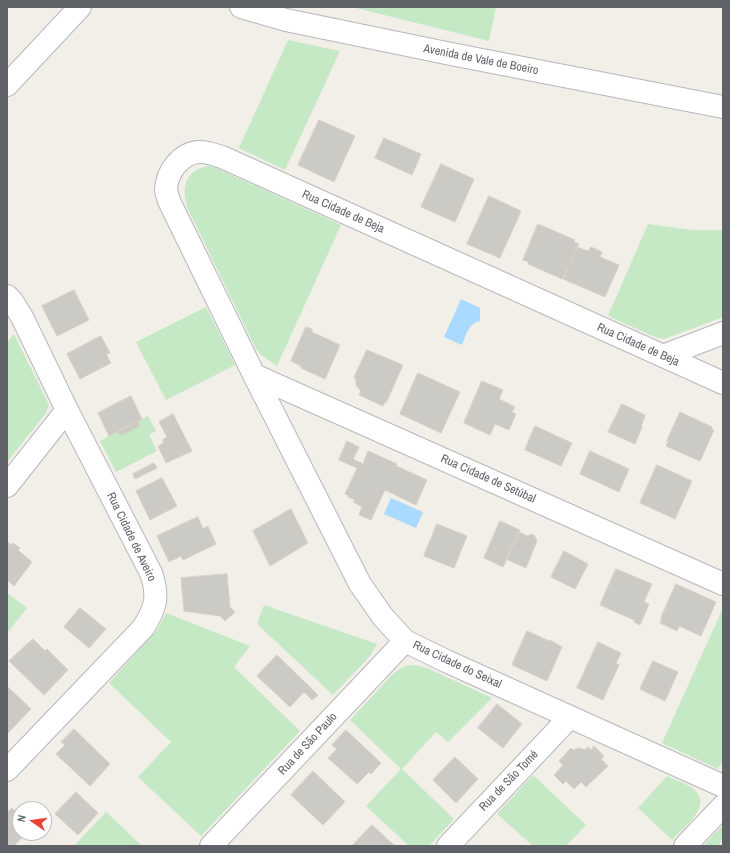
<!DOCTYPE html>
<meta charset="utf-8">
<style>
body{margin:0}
#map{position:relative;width:730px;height:853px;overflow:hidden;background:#f1efe8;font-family:"Archivo Narrow",sans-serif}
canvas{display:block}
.frame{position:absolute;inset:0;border:8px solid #5f6368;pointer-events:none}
.north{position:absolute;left:12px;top:801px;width:40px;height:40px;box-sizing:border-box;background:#fff;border:1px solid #bfc1c3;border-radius:50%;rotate:283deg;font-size:11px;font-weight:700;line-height:16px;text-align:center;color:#5f6368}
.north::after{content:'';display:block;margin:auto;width:14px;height:18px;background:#ea4335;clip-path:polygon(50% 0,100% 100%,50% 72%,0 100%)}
</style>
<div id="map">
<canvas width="730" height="853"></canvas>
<div class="frame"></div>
<div class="north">N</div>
</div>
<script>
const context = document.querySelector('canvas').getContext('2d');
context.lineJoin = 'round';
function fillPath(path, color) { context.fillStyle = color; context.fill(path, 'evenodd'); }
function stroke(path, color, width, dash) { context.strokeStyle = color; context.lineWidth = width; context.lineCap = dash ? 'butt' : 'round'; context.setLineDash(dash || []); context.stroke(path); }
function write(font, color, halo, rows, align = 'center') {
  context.font = font + ' "Archivo Narrow",sans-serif'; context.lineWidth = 3; context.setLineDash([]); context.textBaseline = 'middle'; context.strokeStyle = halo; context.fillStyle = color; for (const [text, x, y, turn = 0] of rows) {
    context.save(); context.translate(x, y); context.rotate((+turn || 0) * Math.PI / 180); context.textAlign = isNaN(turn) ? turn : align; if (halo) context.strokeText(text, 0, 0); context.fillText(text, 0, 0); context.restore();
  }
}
fillPath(new Path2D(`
 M 352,7 L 496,7 L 489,41 Z
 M 288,40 L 340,51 L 285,170 L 239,148 Z
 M 208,166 L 216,168 L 341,225 L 277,366 L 261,355 L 255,347 L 188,209 C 181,189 184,171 208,166 Z
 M 648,224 L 692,230 L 723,230 L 723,317 L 664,339 L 655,337 L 608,316 Z
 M 206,307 L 235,365 L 166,400 L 136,342 Z
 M 14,334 L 49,405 L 46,413 L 7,462 L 7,342 Z
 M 148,416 L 156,431 L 149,435 L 157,451 L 116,472 L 100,441 L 118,431 L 120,436 L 140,426 L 138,421 Z
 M 7,593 L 27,608 L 7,633 Z
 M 264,605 L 377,644 L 370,656 L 333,695 L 257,624 Z
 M 723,608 L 723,759 L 718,769 L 662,743 Z
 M 166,613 L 250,646 L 234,667 L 300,731 L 201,836 L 138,777 L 171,742 L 109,683 L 157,630 Z
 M 411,665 L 419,666 L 427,668 L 492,698 L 448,742 L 436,732 L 402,769 L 454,819 L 429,846 L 409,846 L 366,806 L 401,769 L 350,720 L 394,673 L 403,667 Z
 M 533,775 L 586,825 L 566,846 L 533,846 L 497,814 Z
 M 667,776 C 675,780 685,783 692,788 C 715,805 684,827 672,840 L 638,808 Z
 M 106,812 L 142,846 L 74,846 Z
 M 723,825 L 723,838 L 718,846 L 707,846 L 705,844 Z`), '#c5e8c5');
fillPath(new Path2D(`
 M 461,299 L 480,308 L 480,321 C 469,323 466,335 462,345 L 444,337 Z
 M 391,498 L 423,512 L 416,528 L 384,514 Z`), '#aadaff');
const building = new Path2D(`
 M 319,120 L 355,136 L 334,182 L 298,165 Z
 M 384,138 L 421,154 L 412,175 L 375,158 Z
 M 441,164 L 474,179 L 455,222 L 421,207 Z
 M 489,196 L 521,211 L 500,258 L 467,244 Z
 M 538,224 L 575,240 L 574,242 L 579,244 L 562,279 L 528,264 L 529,262 L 523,260 Z
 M 577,247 L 588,251 L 591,247 L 602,252 L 600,257 L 619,265 L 605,297 L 563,279 Z
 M 74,290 L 89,320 L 57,336 L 42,306 Z
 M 306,327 L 312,329 L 312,332 L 340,345 L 325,379 L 301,368 L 301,366 L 291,361 Z
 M 101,336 L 110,353 L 106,354 L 111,363 L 80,379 L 67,354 Z
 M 367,350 L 403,365 L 386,403 L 385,402 L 383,406 L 359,395 L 361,391 L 356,385 L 356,379 L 354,378 Z
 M 418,373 L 460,392 L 441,433 L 400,414 Z
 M 482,381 L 503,390 L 499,399 L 515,407 L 512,412 L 516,414 L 509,430 L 495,424 L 490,435 L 464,423 Z
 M 131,396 L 142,419 L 109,436 L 98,413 Z
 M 622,404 L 645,415 L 641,427 L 642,427 L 635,444 L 608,432 Z
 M 680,412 L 712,427 L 711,428 L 714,430 L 700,461 L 666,446 L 668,442 L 667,441 Z
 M 173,414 L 192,451 L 166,463 L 158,446 L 164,443 L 162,440 L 167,437 L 159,422 Z
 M 138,421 L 140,426 L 120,436 L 118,431 Z
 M 535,426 L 572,443 L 561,466 L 525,450 Z
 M 347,441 L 359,447 L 353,459 L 363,464 L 368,451 L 397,464 L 396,466 L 427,480 L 416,505 L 385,490 L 371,520 L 359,515 L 362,507 L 353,502 L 355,500 L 348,497 L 348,495 L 345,494 L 357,468 L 339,460 Z
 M 590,451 L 629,469 L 619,492 L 580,474 Z
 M 154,463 L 157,468 L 135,479 L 133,474 Z
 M 657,465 L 692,481 L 675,519 L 640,503 Z
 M 162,478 L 177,506 L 150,520 L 136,491 Z
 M 291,509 L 308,543 L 270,566 L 253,531 Z
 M 198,517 L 203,529 L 208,526 L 216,544 L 183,560 L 181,556 L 169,562 L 157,536 Z
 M 500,521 L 520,530 L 503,567 L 484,558 Z
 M 437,524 L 467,536 L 454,568 L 424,556 Z
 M 519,532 L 527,536 L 532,534 L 534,535 L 537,541 L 526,568 L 506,559 Z
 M 7,542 L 12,545 L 13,543 L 20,548 L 18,550 L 32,562 L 14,586 L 7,580 Z
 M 564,551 L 588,564 L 575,589 L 551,577 Z
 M 616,569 L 652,584 L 644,602 L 649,604 L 640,625 L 634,622 L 634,620 L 600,605 Z
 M 227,574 L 230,607 L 235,612 L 225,621 L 220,616 L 184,611 L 181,578 Z
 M 676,584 L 716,602 L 701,636 L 679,626 L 677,631 L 660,623 L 662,618 L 661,618 Z
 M 80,608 L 106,629 L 89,648 L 64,627 Z
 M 527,631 L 549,641 L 550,640 L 562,647 L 547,681 L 512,665 Z
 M 33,639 L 45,651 L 47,649 L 68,670 L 44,695 L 9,661 Z
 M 598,642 L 621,653 L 616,663 L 619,665 L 603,700 L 577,688 Z
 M 277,655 L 318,695 L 312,700 L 304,692 L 290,707 L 257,676 Z
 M 653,661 L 678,672 L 665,701 L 640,689 Z
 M 7,686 L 31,709 L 7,734 Z
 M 497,704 L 522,724 L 503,748 L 478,728 Z
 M 74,729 L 110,764 L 90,786 L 56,754 L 65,745 L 61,742 Z
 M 346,730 L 381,763 L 371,774 L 369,772 L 357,784 L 328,758 L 337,749 L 332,745 Z
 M 594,746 L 604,756 L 601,759 L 608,766 L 586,787 L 581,782 L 574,789 L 566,781 L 563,784 L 554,775 L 563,765 L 559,761 L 571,748 L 573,750 L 579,748 L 585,750 L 588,747 L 591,750 Z
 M 455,757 L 478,779 L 456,803 L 433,780 Z
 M 313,771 L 345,802 L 323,825 L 291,795 Z
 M 76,792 L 98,813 L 78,835 L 55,814 Z
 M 12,808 L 20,816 L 20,833 L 26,833 L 14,846 L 7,846 L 7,813 Z
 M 372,825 L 395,846 L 352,846 Z`);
fillPath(building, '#cccac5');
stroke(building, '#d6d1c6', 1);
const minor = new Path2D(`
 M 241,7 L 286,20 L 451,54 L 723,107
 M 7,85 L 80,7
 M 7,296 L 12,301 L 22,317 L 67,410 L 151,573 C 159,596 156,608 143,628 L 7,770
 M 663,356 L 723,333
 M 254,375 L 723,584
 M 723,383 L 222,157 C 215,155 205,151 198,152 C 180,154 167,172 166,189 C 166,193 168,197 169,201 L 254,375 L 360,584 L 383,617 L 405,641 L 446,661 L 723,786
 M 7,486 L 67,410
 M 211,846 L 405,641
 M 448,846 L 570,717
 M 685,846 L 723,806`);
stroke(minor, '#b5b8bc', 24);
stroke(minor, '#fff', 22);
write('12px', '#5f6368', '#fff', [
 ["Avenida de Vale de Boeiro",481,60,11],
 ["Rua Cidade de Beja",343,212,24],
 ["Rua Cidade de Beja",638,345,24],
 ["Rua Cidade de Setúbal",488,479,24],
 ["Rua Cidade de Aveiro",131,537,64],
 ["Rua Cidade do Seixal",457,665,25],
 ["Rua de São Paulo",308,744,-47],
 ["Rua de São Tomé",509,781,-46]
]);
</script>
